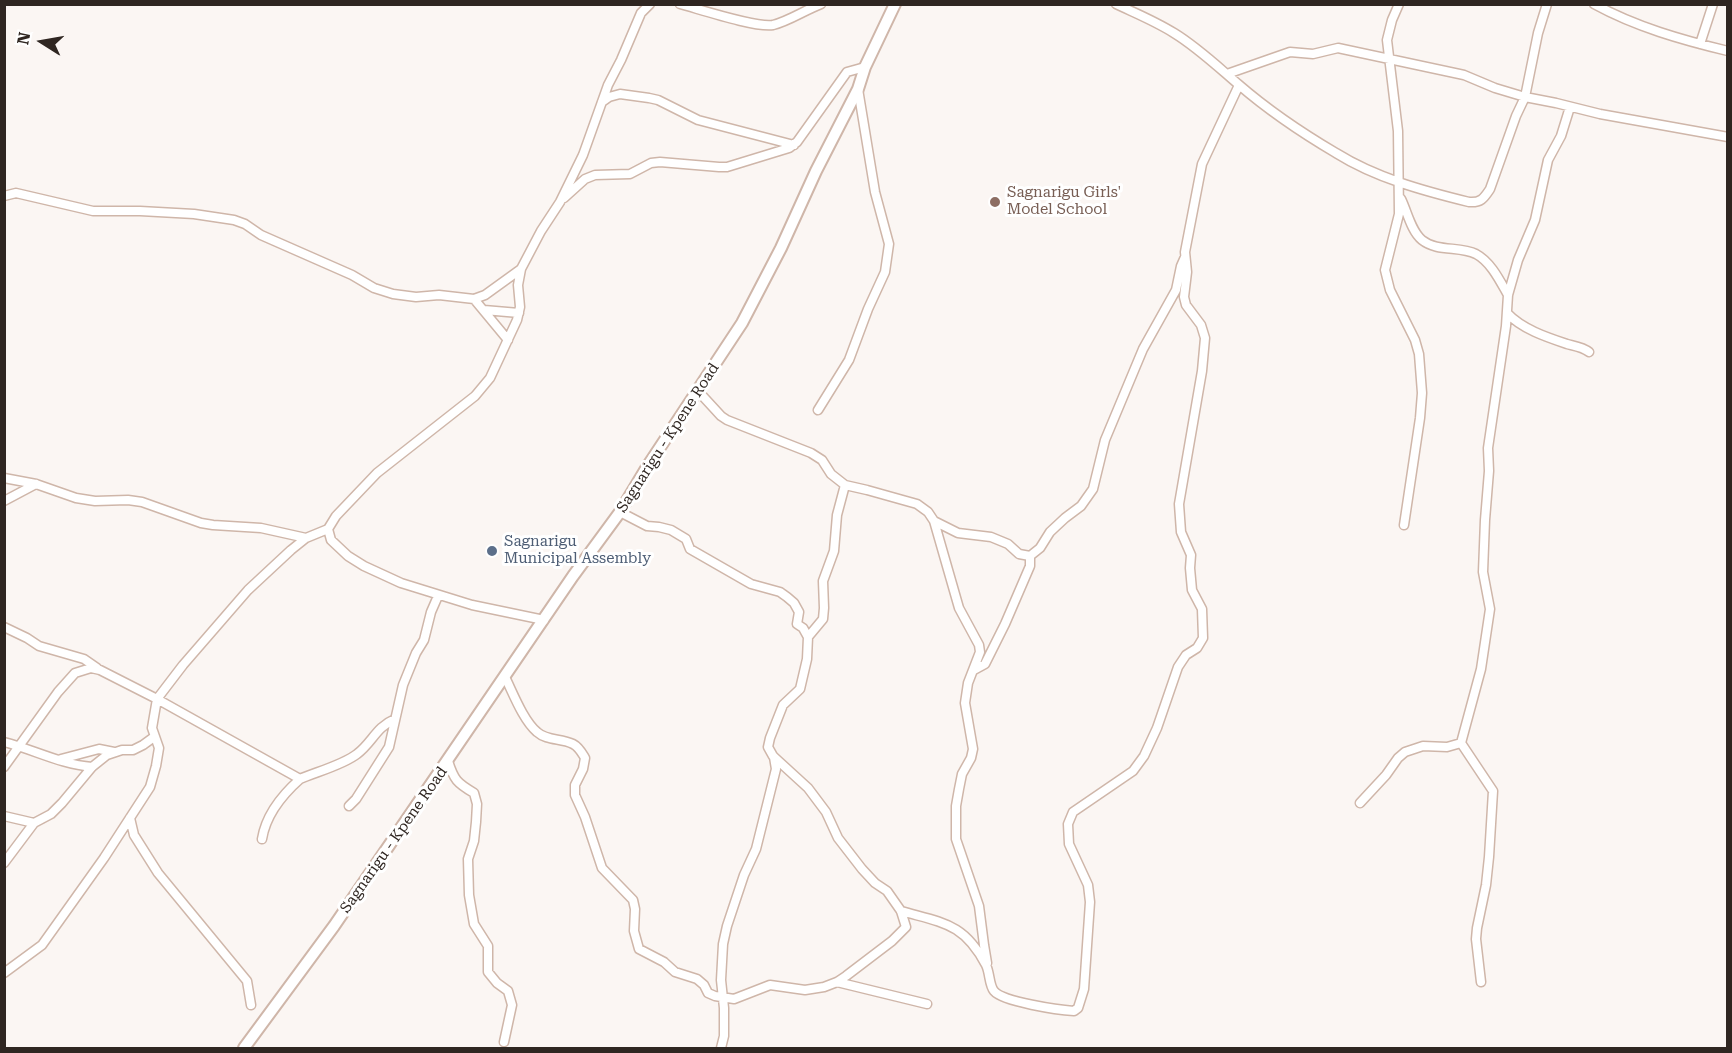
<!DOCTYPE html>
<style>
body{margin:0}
#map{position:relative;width:1732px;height:1053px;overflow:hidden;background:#fbf6f3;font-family:"Roboto Serif",serif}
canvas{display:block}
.frame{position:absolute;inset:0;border:6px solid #2f2621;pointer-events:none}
.north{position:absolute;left:12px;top:12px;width:60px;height:60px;-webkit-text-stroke:4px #fff;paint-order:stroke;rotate:281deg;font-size:16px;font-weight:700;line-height:24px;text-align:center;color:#2f2621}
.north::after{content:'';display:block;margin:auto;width:21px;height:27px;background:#2f2621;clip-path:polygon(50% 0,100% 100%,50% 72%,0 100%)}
</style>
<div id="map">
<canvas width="1732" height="1053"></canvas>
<div class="frame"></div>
<div class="north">N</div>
</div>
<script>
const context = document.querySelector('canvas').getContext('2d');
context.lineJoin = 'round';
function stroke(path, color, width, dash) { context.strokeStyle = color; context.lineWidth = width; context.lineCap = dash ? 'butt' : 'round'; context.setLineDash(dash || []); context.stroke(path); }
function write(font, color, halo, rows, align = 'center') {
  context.font = font + ' "Roboto Serif",serif'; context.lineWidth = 6; context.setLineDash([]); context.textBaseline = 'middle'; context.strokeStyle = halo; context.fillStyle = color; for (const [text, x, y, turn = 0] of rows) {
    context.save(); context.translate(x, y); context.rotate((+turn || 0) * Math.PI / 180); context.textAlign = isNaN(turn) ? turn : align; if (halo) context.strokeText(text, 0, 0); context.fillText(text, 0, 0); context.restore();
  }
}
const minor = new Path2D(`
 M 680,4 C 699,9 756,28 773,25 C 789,21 805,10 821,4
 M 1116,4 C 1135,13 1155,21 1174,33 C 1197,47 1217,66 1238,84 C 1268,110 1302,133 1336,153 C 1376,178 1424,191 1469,202 C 1481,203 1484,198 1490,189 L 1516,116 L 1525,97 L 1556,103 L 1600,114 L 1728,137
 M 1399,4 L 1392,20 L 1387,40 L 1398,131 L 1399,214 L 1385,270 L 1390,290 L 1415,340 L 1419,354 L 1422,393 L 1420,418 L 1404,525
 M 1594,4 C 1636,27 1682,40 1728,51
 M 1700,44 L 1713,4
 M 1227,74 L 1290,52 L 1313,54 L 1338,48 L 1464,75 L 1495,88 L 1525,97 L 1538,33 L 1547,4
 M 602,102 L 609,97 L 620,94 L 649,98 L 658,100 L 698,120 L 794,145
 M 4,196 L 16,193 L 93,211 L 140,211 L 194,214 L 234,220 L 245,224 L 261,235 L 352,275 L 374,288 L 393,294 L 416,297 L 439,295 L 474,299 L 485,295 L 521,269
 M 564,198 L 585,179 L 595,175 L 630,174 L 651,163 L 660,162 L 719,167 L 727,167 L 789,148 L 797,142 L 847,72 L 865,67
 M 1401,199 C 1407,211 1411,231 1422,240 C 1437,252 1460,246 1476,254 C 1491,262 1500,281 1508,295
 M 474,299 L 508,340
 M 484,310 L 519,313
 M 1507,313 C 1522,329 1546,337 1567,344 C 1575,346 1583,347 1589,352
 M 698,391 L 721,416 L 727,420 L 811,453 L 822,460 L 831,474 L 845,485 L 867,490 L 917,504 L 928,512 L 934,521 L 958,533 L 991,537 L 1008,544 L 1019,554 L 1030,556 L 1040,548 L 1050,532 L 1065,518 L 1081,506 L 1093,489 L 1105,440 L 1143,349 L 1176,290 L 1181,266 L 1185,257
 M 818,410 L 849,360 L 868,309 L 885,272 L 889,244 L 875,192 L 858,89
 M 4,478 L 36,484 L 76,498 L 95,501 L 128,500 L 142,502 L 201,523 L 213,525 L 261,528 L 306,538
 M 4,501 L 36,484
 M 934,521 L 959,608 L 979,645 L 980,652 L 968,683 L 965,703 L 973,749 L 971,758 L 962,774 L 959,789 L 956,806 L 956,839 L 979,906 L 984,945 L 987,963
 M 328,529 L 331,540 L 348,556 L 364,566 L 401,583 L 472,605 L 544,620
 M 4,627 L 27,638 L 39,646 L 84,659 L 97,668
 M 808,637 L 823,619 L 824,608 L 823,581 L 834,551 L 837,515 L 845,485
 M 974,670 L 985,664 L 1005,624 L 1030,566 L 1030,556
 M 505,677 C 513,693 523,720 537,732 C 547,741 561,738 573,744 C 579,747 582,753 585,758 L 583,769 L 575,785 L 575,795 L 585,817 L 602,868 L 633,900 L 635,909 L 634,931 L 639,949 L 664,962 L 675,972 L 697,979 L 704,985 L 708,993 L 715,996 L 734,999 L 770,985 L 805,990 L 824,987 L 837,982 L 846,976 L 892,941 L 906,927 L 901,911 L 887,891 L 875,883 L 862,869 L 838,838 L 826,812 L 808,788 L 773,756 L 768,747 L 770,738 L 783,705 L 800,689 L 807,659 L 808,637 L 803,628 L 797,624 L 799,612 L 794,603 L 787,597 L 780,592 L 751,584 L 690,549 L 686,539 L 671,530 L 659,527 L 647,526 L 620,512
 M 4,742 C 35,750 60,764 92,767
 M 61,759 L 99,749 L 114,752
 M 448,761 C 454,780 457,783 474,793 L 477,804 L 476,822 L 474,841 L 468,859 L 469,895 L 474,924 L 488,946 L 488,972 L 497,983 L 508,991 L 512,1005 L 504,1042
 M 4,767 L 58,692 L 75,673 L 91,668 L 100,670 L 157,699 L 300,779 C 282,795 266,814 262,839
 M 300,779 C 316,772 343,765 357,754 C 372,743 376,727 395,719
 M 1360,803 L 1386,775 L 1398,758 L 1405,752 L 1423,746 L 1447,747 L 1461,743
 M 349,806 L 356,799 L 389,747 L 403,685 L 416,653 L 424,640 L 431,612 L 438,596
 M 4,816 L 34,823
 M 130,818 L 134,835 L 158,873 L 247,981 L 251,1005
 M 4,863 L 34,823 L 51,814 L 62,803 L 92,767 L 107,755 L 122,750 L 133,750 L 143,745 L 154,737
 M 901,911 C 943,923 964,923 986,965 C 990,973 989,985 994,991 C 1003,1002 1059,1010 1074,1011 L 1078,1008 L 1084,989 L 1090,902 L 1088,885 L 1069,844 L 1068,824 L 1073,812 L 1133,771 L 1144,756 L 1157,728 L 1178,667 L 1186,655 L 1197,648 L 1203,638 L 1202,609 L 1192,590 L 1190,568 L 1191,555 L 1181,532 L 1179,504 L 1202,371 L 1205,338 L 1201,325 L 1186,305 L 1184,297 L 1187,272 L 1185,252 L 1202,164 L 1239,85
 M 4,973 L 42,945 L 104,858 L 150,787 L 156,766 L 159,748 L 152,728 L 157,699 L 183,665 L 248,590 L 291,550 L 306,538 L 328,529 L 336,516 L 377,473 L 475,396 L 490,378 L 517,320 L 520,307 L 518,285 L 521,269 L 541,231 L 560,202 L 583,155 L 608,85 L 621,60 L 641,13 L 650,4
 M 837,982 L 927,1004
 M 1481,982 L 1476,939 L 1477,928 L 1486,885 L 1489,857 L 1493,791 L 1461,743 L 1481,669 L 1490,609 L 1483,572 L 1485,520 L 1489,471 L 1488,448 L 1506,326 L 1508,295 L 1518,260 L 1535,220 L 1548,160 L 1561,136 L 1570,107
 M 721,1048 L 724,1036 L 724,1008 L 721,980 L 723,944 L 727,926 L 744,875 L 756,849 L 776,769 L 774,757`);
const tertiary = new Path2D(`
 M 244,1048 L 334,926 L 573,576 L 620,512 L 647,467 L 742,323 L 781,248 L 816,171 L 858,89 L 865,67 L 895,4`);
stroke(minor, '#cfb6a9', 11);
stroke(tertiary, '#cfb6a9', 14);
stroke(minor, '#fff', 8);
stroke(tertiary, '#fff', 10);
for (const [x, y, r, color] of [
 [995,202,6,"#8d6e63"],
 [492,551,6,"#5c6f8a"]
]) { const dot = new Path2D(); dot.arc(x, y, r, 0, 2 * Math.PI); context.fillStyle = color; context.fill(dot); stroke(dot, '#fff', 2); }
write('15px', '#785e54', '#fff', [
 ["Sagnarigu Girls'",1007,193],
 ["Model School",1007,210]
], 'left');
write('15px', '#2f2621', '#fff', [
 ["Sagnarigu - Kpene Road",668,438,-57],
 ["Sagnarigu - Kpene Road",394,840,-55]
]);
write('15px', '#4e5e75', '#fff', [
 ["Sagnarigu",504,542],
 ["Municipal Assembly",504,559]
], 'left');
</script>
